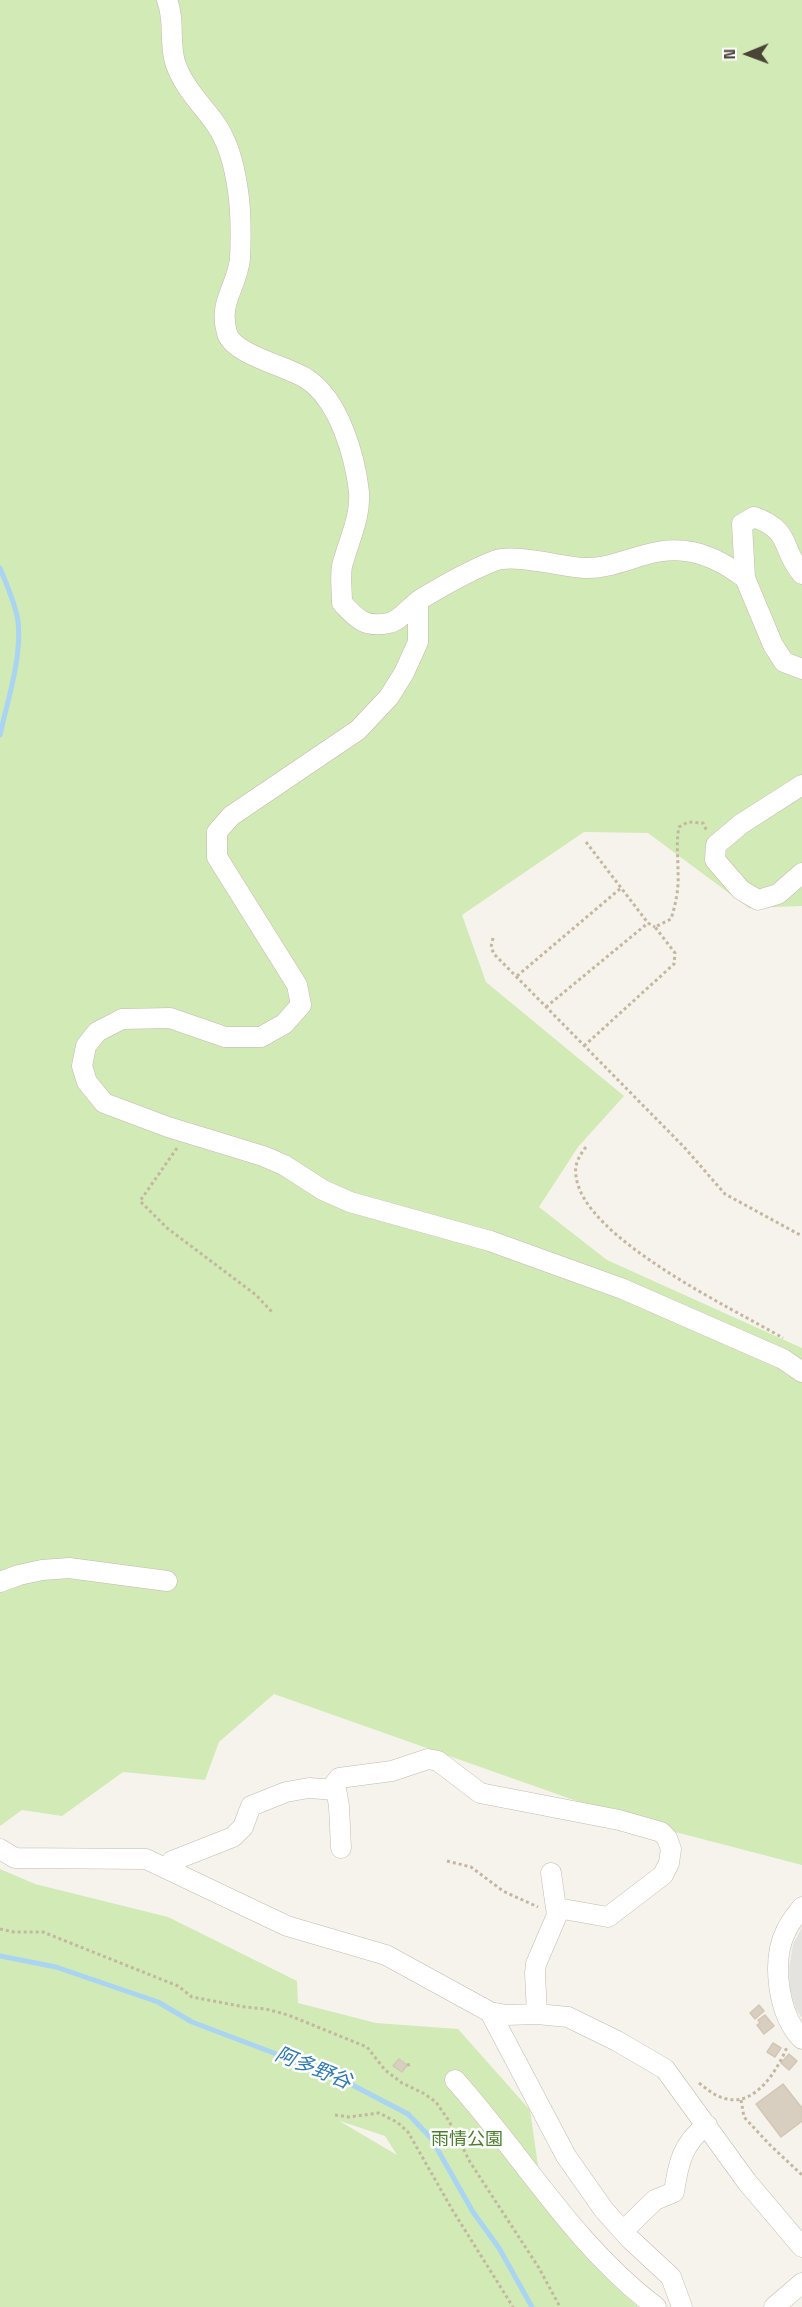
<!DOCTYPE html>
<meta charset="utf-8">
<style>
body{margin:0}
#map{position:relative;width:802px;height:2307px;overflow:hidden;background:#f6f3ec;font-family:"Space Grotesk",sans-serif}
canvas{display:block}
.north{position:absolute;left:718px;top:24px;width:60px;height:60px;-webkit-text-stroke:4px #fff;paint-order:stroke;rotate:269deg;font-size:16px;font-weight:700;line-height:24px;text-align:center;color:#4b4439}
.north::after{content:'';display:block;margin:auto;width:21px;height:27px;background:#4b4439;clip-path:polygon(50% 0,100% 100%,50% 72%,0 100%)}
</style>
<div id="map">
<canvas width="802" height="2307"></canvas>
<div class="north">N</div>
</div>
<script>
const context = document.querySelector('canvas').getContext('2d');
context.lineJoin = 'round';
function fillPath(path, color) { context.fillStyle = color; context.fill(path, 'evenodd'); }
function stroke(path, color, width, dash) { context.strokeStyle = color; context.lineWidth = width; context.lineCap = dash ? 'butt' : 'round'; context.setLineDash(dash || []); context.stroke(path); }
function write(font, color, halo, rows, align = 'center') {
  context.font = font + ' "Space Grotesk","Noto Sans JP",sans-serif'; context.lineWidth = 5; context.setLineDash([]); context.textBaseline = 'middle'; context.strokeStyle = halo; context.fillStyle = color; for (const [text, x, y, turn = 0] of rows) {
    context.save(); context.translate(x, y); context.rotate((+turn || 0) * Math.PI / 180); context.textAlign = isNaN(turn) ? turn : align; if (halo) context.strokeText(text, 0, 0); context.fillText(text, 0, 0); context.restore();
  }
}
fillPath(new Path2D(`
 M 0,0 L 802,0 L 802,906 L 749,908 L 648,833 L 584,832 L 462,915 L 486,982 L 624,1096 L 578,1147 L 539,1207 L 607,1260 L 802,1348 L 802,1865 L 633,1821 L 274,1694 L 219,1742 L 205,1780 L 123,1772 L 62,1816 L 22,1810 L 0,1826 Z
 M 0,1869 L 35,1884 L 168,1917 L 297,1981 L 298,2003 L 376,2023 L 458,2029 L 530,2110 L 544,2207 L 613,2284 L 638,2307 L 0,2307 ZM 340,2121 L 385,2136 L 397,2155 L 341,2122 Z`), '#d2eab5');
fillPath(new Path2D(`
 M 802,1927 L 802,2018 L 796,2009 L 790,1990 L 789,1969 L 793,1944 Z`), '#e5e3e0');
stroke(new Path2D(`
 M 0,568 C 7,586 15,602 18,621 C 22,658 8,698 0,735
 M 0,1956 L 56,1967 L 158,2002 L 192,2022 L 337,2077 L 408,2114 L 431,2138 L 473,2212 L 499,2248 L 532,2307`), '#a9d4f2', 5);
const building = new Path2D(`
 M 759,2005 L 764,2011 L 755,2019 L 750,2013 Z
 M 765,2015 L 774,2026 L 764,2034 L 757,2025 L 760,2023 L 758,2020 Z
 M 773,2043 L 781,2048 L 775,2057 L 767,2052 Z
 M 789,2054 L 797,2061 L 789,2070 L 781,2063 Z
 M 399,2059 L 407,2065 L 402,2072 L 393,2066 Z
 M 783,2084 L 802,2108 L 802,2121 L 781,2137 L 756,2104 Z`);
fillPath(building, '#d8cfc1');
stroke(building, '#d3c7b4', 1.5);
const minor = new Path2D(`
 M 167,0 C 175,20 169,42 175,62 C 182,85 201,104 215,123 C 228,141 235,169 238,191 C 241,209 241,242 240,259 C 237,287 218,302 227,333 C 233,355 288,366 307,379 C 339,400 355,456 359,492 C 361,518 348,542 342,566 C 340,577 342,591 342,603 C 357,619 365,628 389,623 C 400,621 411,605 421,599 C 444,585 469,571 494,561 C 514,553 562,567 584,568 C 620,570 651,543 692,552 C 712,556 728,566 745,578
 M 802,574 C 780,548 793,531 754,517 L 742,524 L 745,578 L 773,645 L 784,662 L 802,669
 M 418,601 L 418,642 L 404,673 L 389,697 L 358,730 L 231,816 L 217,832 L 217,857 L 297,985 L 301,1005 L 284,1024 L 261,1037 L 225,1037 L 170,1018 L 122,1019 L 97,1032 L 86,1046 L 82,1066 L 87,1082 L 104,1103 L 168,1127 L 263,1156 L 284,1165 L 323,1190 L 350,1202 L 490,1241 L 623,1289 L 783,1359 L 802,1372
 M 802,785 L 741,824 L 716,845 L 715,860 L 741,890 L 758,900 L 778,894 L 802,873
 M 0,1582 L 19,1575 L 42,1570 L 69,1568 L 167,1581
 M 341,1848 L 339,1806 L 335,1783 L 339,1778 L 392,1771 L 428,1759 L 438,1761 L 480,1793 L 619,1820 L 661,1832 L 667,1838 L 671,1849 L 669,1863 L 663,1875 L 608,1917 L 563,1909 L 557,1910
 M 0,1849 L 15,1858 L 146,1859 L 287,1926 L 386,1955 L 490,2012 L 506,2015 L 537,2014 L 568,2017 L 617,2041 L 665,2069 L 747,2182 L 802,2247
 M 166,1868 L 172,1861 L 233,1837 L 243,1827 L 251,1806 L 286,1792 L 309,1788 L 336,1790
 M 802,1907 C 797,1914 790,1922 786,1931 C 771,1961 778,2015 802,2039
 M 490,2012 L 566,2156 L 604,2210 L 630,2239 L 671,2277 L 682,2307
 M 537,2014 L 535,1973 L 536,1964 L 557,1915 L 551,1873
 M 455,2080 C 523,2156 574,2245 656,2307
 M 623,2231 L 655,2200 L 674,2192 C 678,2165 682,2143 707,2125
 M 774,2307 L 802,2283`);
stroke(minor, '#c2bbae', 21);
stroke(new Path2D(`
 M 586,842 L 648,923 L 655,927
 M 493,938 L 491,947 L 494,954 L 684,1147 L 725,1194 L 802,1236
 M 517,976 L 621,888
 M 546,1007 L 648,923
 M 584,1046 L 674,964 L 675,953 L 655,927 L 671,919 C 676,903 679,888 678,871 C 678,856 676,842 679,827 L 688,822 L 703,823 L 707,831
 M 586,1147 C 579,1156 574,1165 576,1176 C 583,1238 732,1308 783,1338
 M 177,1148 L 140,1201 L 167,1228 L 256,1295 L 272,1312
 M 447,1861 L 471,1867 L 503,1891 L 538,1907
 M 0,1929 L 14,1932 L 43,1932 L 178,1986 L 192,1997 L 245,2007 L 266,2009 L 288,2015 L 367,2047 L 385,2070 L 402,2083 L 423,2093 L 436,2102 L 449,2121 L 470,2162 L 539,2268 L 560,2307
 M 407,2065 L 412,2064
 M 699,2083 C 708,2090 716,2097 727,2099 C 756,2106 778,2069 787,2047
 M 741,2100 L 744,2117 L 769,2144 L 802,2175
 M 335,2115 L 349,2117 L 379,2113 L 397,2122 L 408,2132 L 453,2211 L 513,2307`), '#c4b79f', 3, [3, 3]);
stroke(minor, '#fff', 20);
write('18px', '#4a7f2a', '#fff', [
 ["雨情公園",467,2140]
]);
write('italic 20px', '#2e7ab2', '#fff', [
 ["阿多野谷",313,2069,22]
]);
</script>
